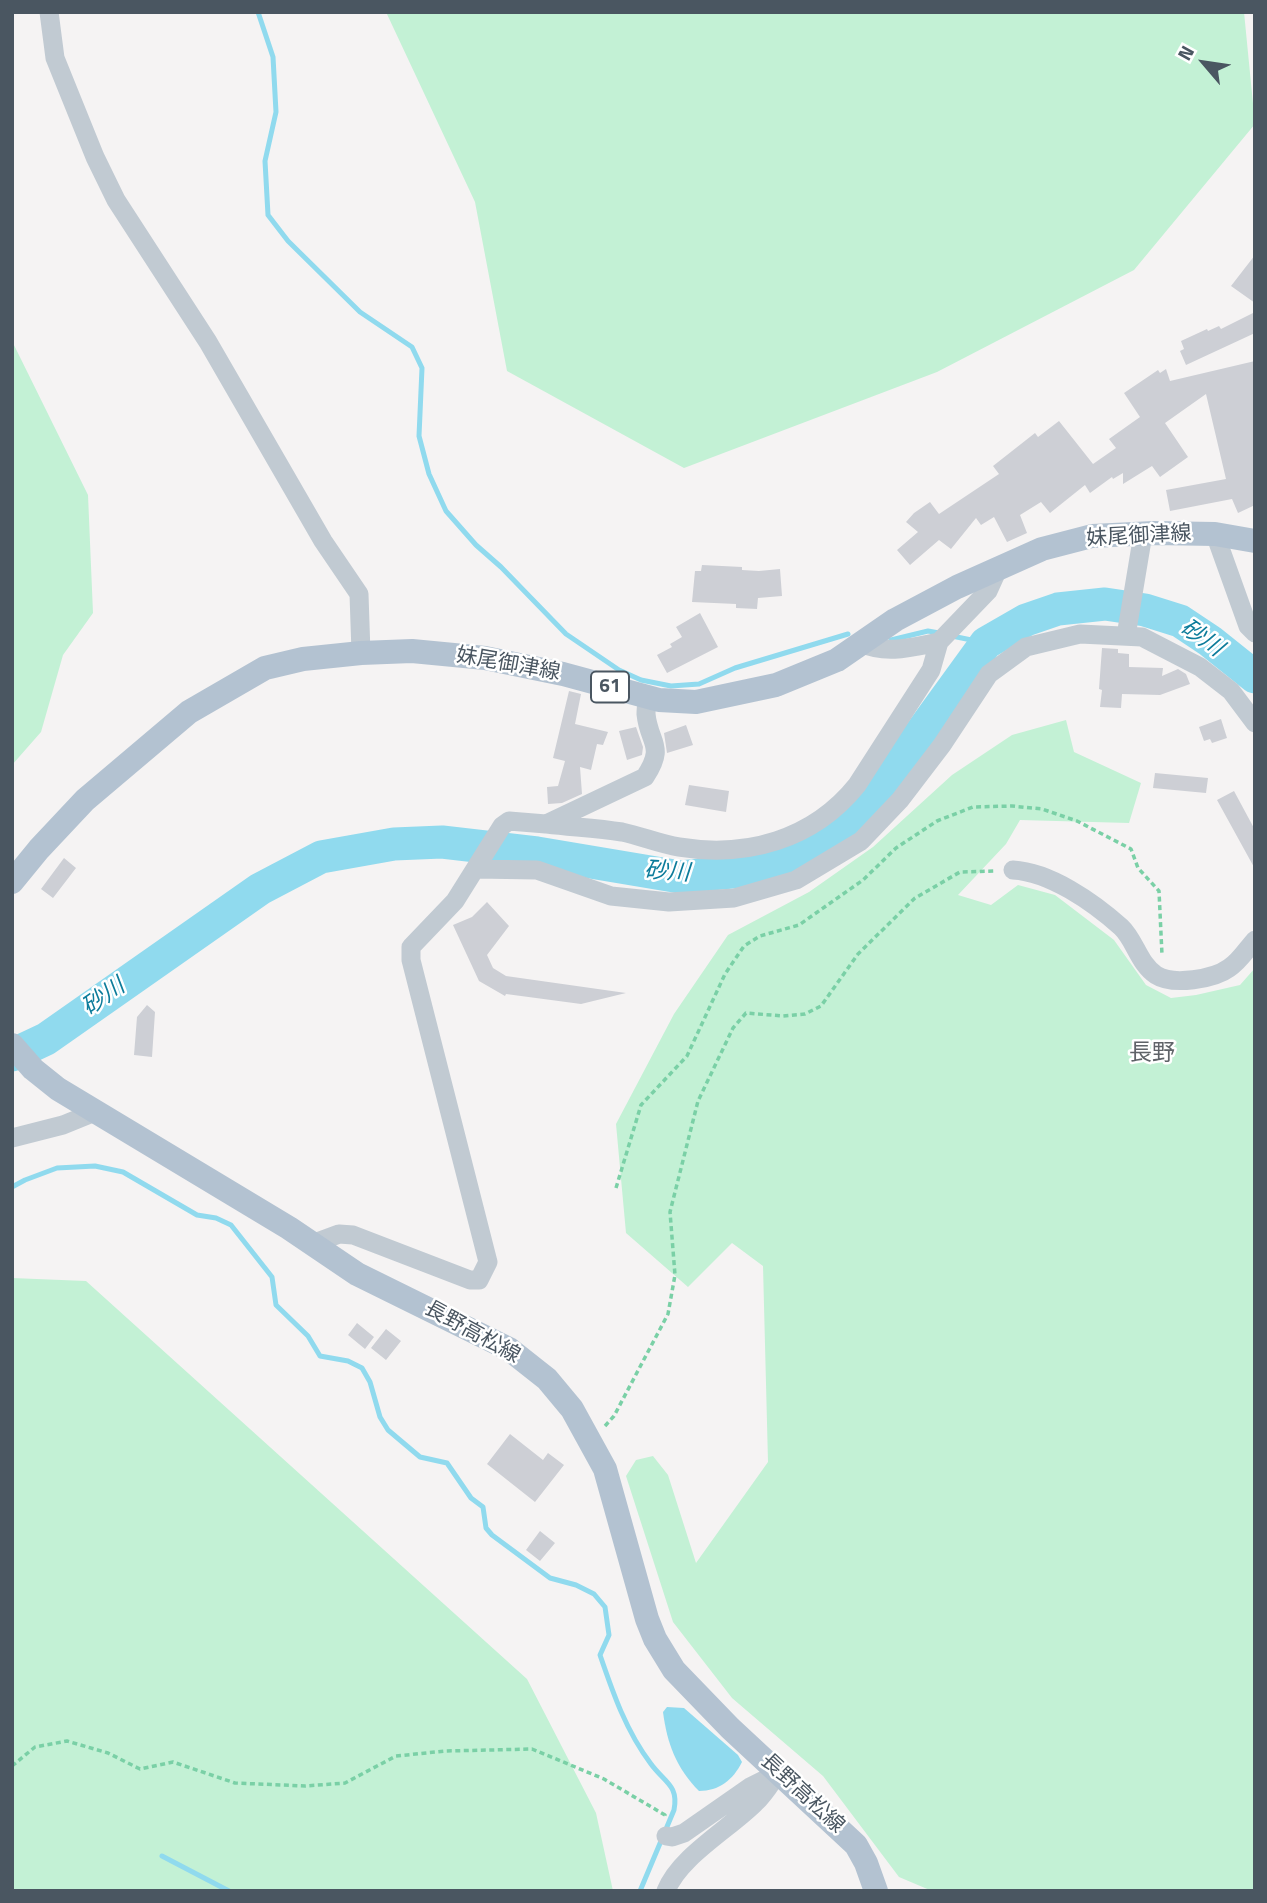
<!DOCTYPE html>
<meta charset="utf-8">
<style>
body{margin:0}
#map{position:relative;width:1267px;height:1903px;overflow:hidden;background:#f5f3f3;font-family:"Titillium Web",sans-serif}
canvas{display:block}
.frame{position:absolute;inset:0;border:14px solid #4a5661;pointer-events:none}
.north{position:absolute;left:1169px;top:28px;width:70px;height:70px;-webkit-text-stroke:5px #fff;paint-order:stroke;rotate:299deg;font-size:19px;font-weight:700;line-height:28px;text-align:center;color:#4a5661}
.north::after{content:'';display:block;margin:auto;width:24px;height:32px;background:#4a5661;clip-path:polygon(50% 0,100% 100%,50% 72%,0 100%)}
</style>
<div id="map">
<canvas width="1267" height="1903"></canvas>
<div class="frame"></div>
<div class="north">N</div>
</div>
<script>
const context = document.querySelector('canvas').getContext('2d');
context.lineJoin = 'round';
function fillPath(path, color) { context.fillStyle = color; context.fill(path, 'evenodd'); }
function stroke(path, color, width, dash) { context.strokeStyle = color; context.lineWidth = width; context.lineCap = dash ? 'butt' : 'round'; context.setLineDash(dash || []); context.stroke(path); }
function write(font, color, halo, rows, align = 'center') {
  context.font = font + ' "Titillium Web","Noto Sans JP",sans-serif'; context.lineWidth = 5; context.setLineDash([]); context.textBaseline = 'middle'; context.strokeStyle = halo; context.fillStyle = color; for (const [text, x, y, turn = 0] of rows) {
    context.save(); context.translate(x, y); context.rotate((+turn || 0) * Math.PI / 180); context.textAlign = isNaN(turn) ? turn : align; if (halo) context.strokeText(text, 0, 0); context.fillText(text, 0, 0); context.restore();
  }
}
fillPath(new Path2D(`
 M 386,12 L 1244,12 L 1255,124 L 1134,270 L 937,372 L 684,468 L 507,371 L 475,202 Z
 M 12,341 L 88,495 L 93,613 L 63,655 L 41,732 L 12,765 Z
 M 1066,720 L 1074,752 L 1141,783 L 1129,823 L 1020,820 L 1006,844 L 958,895 L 991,905 L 1018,885 L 1055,895 L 1114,940 L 1146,985 L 1171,998 L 1196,995 L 1240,985 L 1255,968 L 1255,1891 L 932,1891 L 899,1877 L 823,1776 L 732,1698 L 673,1622 L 626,1476 L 636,1460 L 653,1456 L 668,1475 L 696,1563 L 768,1462 L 763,1266 L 732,1243 L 688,1287 L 626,1233 L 616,1124 L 674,1014 L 728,935 L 809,892 L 873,847 L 952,775 L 1012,735 Z
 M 12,1278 L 86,1281 L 527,1679 L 596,1813 L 613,1891 L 12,1891 Z`), '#c3f1d5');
fillPath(new Path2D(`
 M 667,1707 L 684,1708 L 738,1755 L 742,1762 C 733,1780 719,1791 699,1791 C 676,1768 667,1743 663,1712 Z`), '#90daee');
stroke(new Path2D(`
 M 258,12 L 273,57 L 276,112 L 265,161 L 268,215 L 288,241 L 360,312 L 412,347 L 422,368 L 419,436 L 429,474 L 446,511 L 476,545 L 501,567 L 566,634 L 619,670 L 641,680 L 671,686 L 699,684 L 735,668 L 848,634
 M 952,636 L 986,643
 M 891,640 L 928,631 L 939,633
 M 12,1187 L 25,1180 L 57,1168 L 95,1166 L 123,1172 L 197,1215 L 216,1218 L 231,1225 L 272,1277 L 276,1305 L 308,1336 L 320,1356 L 348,1361 L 362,1368 L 370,1382 L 380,1417 L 388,1430 L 420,1457 L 447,1463 L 471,1498 L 483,1507 L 486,1528 L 492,1535 L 550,1578 L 576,1585 L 594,1594 L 605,1607 L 609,1635 L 600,1655 C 613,1693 626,1731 651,1764 C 664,1782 679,1785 674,1810 L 640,1891
 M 162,1856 L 229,1891`), '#90daee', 5);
stroke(new Path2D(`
 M 12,1055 L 46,1039 L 260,889 L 321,857 L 394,844 L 442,842 L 537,853 L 680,877 L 753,870 L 805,850 L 855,816 L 904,756 L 986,643 L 1026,620 L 1058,609 L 1105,604 L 1145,610 L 1180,621 L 1210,641 L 1255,677`), '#90daee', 33);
fillPath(new Path2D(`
 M 1255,255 L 1255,303 L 1231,286 Z
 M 1255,312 L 1255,333 L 1186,365 L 1180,351 L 1184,349 L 1181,341 L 1207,329 L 1208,331 L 1219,326 L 1221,329 Z
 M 1255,361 L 1255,505 L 1238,513 L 1232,499 L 1170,511 L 1166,490 L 1226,479 L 1206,394 L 1165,423 L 1188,457 L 1160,477 L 1152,466 L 1123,484 L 1123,473 L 1113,479 L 1112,477 L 1090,493 L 1085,485 L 1050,513 L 1041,502 L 1020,515 L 1027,533 L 1007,542 L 994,517 L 981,525 L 976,518 L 951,549 L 939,540 L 910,565 L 897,550 L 918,532 L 906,522 L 914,513 L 930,502 L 939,514 L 999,474 L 993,466 L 1035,433 L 1038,437 L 1059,421 L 1093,464 L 1116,448 L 1109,439 L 1140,417 L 1124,393 L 1158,370 L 1160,373 L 1166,369 L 1170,381 Z
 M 702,565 L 742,567 L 742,570 L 759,571 L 780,569 L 782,596 L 758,598 L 757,609 L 736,608 L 736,604 L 692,602 L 695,571 L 701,571 Z
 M 700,613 L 718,647 L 667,673 L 657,655 L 672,647 L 670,644 L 682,637 L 676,627 Z
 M 1102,648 L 1118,649 L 1118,653 L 1129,654 L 1129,667 L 1163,668 L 1162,676 L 1178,669 L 1186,674 L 1190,684 L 1160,695 L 1122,694 L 1121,708 L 1100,707 L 1102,690 L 1099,689 Z
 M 569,691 L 581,694 L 575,724 L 608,732 L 603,745 L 597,744 L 591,770 L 580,767 L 582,794 L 562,803 L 548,804 L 547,787 L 558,786 L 565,761 L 553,758 Z
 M 1221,719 L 1227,738 L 1212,743 L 1210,739 L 1204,741 L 1199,727 Z
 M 686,725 L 693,745 L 667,753 L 664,733 Z
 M 636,727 L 643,747 L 642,755 L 627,760 L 619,731 Z
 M 1155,773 L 1208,778 L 1206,793 L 1153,788 Z
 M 689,785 L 729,791 L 726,812 L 685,805 Z
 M 1234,791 L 1255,830 L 1255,869 L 1217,800 Z
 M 64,858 L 76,868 L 53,898 L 41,889 Z
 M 487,902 L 509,926 L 487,955 L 493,968 L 506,976 L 626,993 L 581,1004 L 506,994 L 505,996 L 479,981 L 453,925 L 472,917 Z
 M 147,1005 L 155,1012 L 152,1057 L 134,1055 L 137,1017 Z
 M 357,1323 L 374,1337 L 365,1349 L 348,1335 Z
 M 386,1329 L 401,1341 L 386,1360 L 371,1348 Z
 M 510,1434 L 543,1460 L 548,1453 L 564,1465 L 535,1502 L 487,1464 Z
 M 540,1531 L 555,1543 L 540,1561 L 526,1550 Z`), '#cdcfd5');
stroke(new Path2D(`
 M 616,1188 L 641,1105 L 687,1056 L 725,974 L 744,946 L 760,936 L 799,925 L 863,880 L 896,848 L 937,821 L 973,807 L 1012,806 L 1042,809 L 1077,821 L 1131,849 L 1138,868 L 1159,891 L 1162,955
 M 605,1426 L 614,1416 L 668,1314 L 675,1275 L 670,1212 L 698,1101 L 733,1028 L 746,1013 L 783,1016 L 805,1014 L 821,1006 L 858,954 L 915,898 L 960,872 L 996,871
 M 12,1766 L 35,1747 L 67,1741 L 108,1753 L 140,1769 L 173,1762 L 235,1783 L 305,1786 L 345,1783 L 396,1756 L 446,1751 L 532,1749 L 604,1779 L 665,1815 L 664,1817`), '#7ad0a6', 3.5, [5, 3.5]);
stroke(new Path2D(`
 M 49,12 L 55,58 L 95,157 L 116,200 L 208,342 L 323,541 L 359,594 L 361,653
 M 1215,534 L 1248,626 L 1255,633
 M 1126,636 L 1143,534
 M 861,643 C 886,655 913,647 939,642
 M 547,824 C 572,827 597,828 622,832 C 641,836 660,844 679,847 C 746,858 813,840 857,785 L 931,670 L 939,642 L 988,591 L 998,569
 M 476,869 L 537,870 L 611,896 L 669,902 L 734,898 L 796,880 L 861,841 L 900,800 L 942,745 L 989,674 L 1026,647 L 1080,634 L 1142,637 L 1200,667 L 1231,691 L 1255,723
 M 1013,870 C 1050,872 1093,902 1121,927 C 1135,940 1139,964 1156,975 C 1173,986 1214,979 1229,968 C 1239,962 1247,949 1255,940
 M 12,1138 L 63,1125 L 95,1112
 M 312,1244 L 339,1234 L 353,1235 L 470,1280 L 479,1280 L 488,1262 L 411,960 L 411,947 L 455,901 L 502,826 L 509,821 L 546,824 L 645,777 C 666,745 649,744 646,714 C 646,709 647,702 647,697
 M 666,1836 L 672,1837 L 684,1833 L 750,1787 L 774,1775
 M 666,1891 C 679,1857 729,1829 755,1803 C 764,1795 771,1783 778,1773`), '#c1cad2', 19);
stroke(new Path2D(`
 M 12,882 L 39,849 L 85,800 L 189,712 L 265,668 L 303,659 L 361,653 L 412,651 L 485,658 L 563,674 L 659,700 L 696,702 L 776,685 L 837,660 L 895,620 L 957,587 L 1042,549 L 1092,536 L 1154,533 L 1215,534 L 1255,541
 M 12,1045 L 33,1069 L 58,1089 L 289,1228 L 357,1274 L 509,1349 L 547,1379 L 572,1409 L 605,1469 L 647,1619 L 655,1639 L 674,1670 L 730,1728 L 856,1845 L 866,1863 L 876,1891`), '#b3c2d1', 24);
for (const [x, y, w] of [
 [610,687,38]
]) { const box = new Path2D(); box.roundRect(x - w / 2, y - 15.5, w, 31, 5); context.fillStyle = '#fff'; context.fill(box); stroke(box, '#4a5661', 2); }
write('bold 19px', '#4a5661', null, [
 ["61",610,687]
]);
write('21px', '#4a5661', '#fff', [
 ["妹尾御津線",1139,537,-3],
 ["妹尾御津線",508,665,10],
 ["長野高松線",472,1333,29],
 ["長野高松線",802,1794,43]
]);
write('italic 23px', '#0c7c9b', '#fff', [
 ["砂川",1201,639,35],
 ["砂川",667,873,4],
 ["砂川",104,998,-35]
]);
write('23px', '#5f6368', '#fff', [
 ["長野",1152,1054]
]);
</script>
